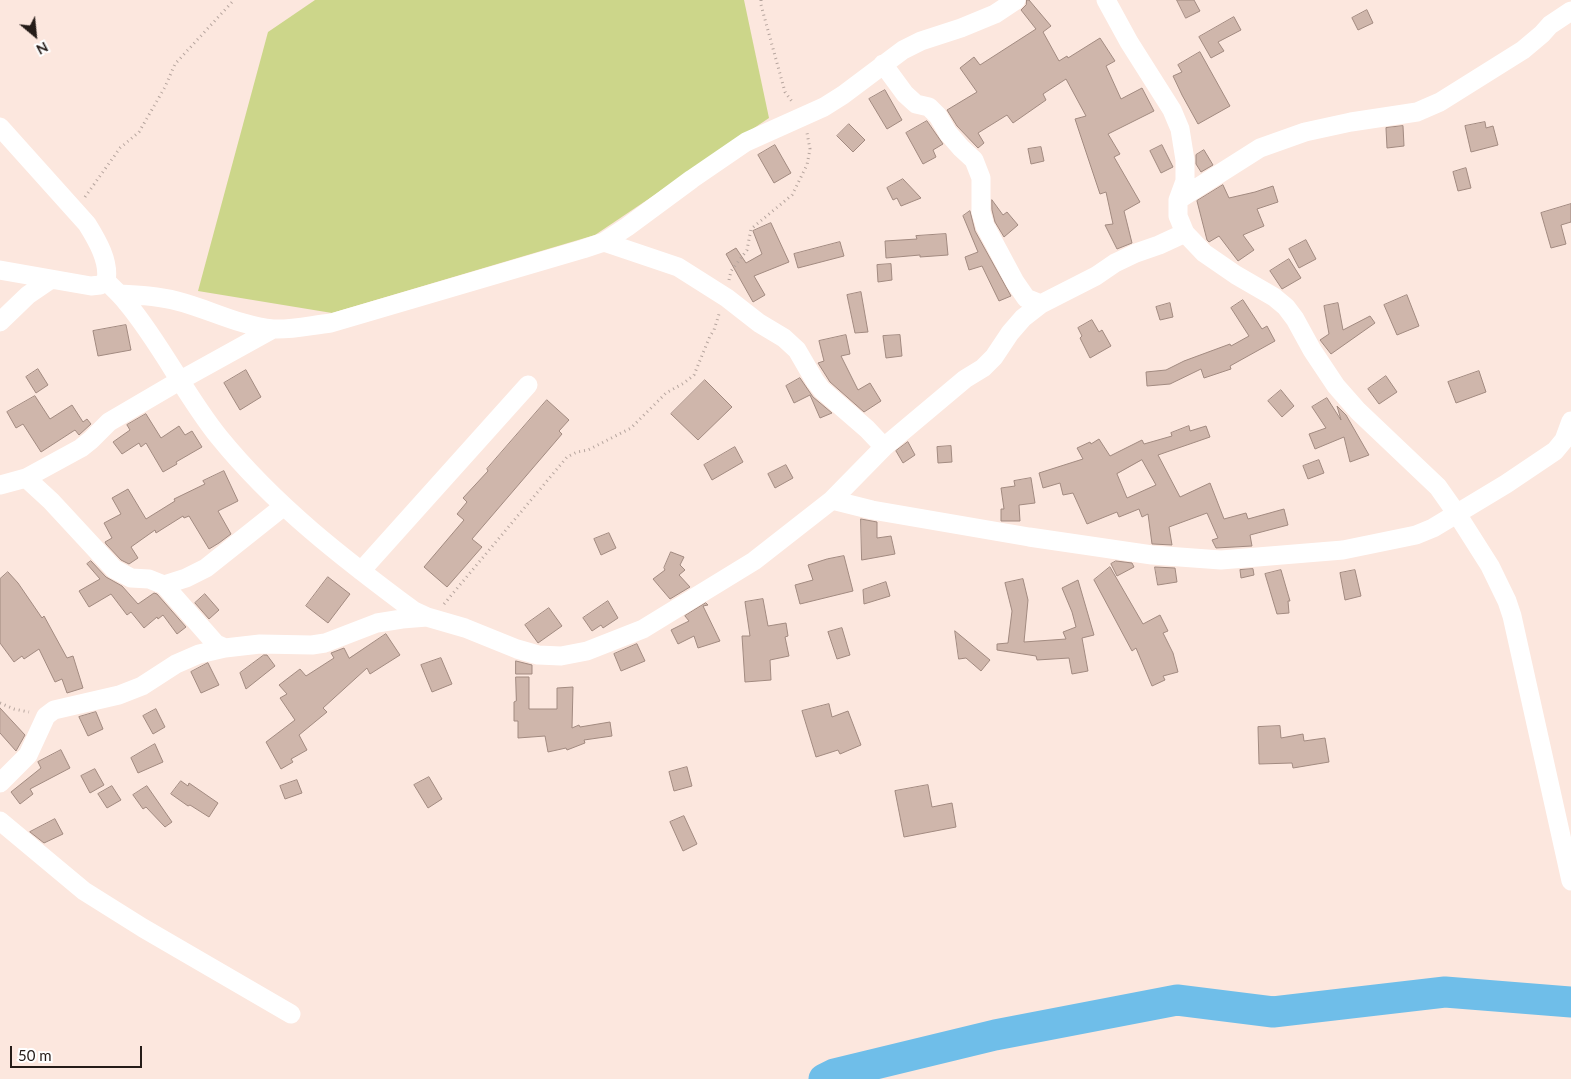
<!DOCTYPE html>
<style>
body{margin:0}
#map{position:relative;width:1571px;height:1079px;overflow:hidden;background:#fce7de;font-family:Lato,sans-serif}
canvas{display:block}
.north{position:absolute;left:10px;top:10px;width:50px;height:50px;-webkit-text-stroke:4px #fff;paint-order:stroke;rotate:152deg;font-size:14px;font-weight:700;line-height:20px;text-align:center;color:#251c18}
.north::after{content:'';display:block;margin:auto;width:18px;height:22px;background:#251c18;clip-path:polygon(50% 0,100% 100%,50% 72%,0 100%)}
.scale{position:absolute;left:10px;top:1046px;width:132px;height:22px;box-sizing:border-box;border:2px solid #251c18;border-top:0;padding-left:6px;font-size:15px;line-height:18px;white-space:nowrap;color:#251c18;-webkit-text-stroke:4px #fff;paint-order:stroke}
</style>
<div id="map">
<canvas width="1571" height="1079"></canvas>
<div class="north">N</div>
<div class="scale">50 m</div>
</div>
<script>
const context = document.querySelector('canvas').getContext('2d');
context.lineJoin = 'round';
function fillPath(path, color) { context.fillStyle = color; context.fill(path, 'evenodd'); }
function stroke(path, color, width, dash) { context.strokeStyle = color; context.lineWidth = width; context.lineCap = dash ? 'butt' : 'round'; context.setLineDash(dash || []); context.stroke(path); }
fillPath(new Path2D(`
 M 315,0 L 744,0 L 769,118 L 595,235 L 332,313 L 198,291 L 268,32 Z`), '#ccd68a');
stroke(new Path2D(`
 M 824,1079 L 834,1074 L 995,1035 L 1177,1000 L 1273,1012 L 1445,992 L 1571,1002`), '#6fbee9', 31);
const building = new Path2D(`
 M 1027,0 L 1029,0 L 1051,26 L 1043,32 L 1059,61 L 1067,56 L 1068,58 L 1100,38 L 1115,61 L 1106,66 L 1121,99 L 1142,88 L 1154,111 L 1108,134 L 1120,154 L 1114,157 L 1140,202 L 1124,211 L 1132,243 L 1117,249 L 1105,225 L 1113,224 L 1106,192 L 1100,194 L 1075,119 L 1086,116 L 1066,79 L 1043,94 L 1046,100 L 1013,123 L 1007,115 L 978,133 L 984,143 L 978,148 L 957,126 L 947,110 L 977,92 L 960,68 L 974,57 L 980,65 L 1036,29 L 1021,10 L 1026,5 Z
 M 1177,0 L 1194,0 L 1200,11 L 1186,18 Z
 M 1367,10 L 1373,23 L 1358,30 L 1352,18 Z
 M 1234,17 L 1241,30 L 1218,42 L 1224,51 L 1211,58 L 1199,37 Z
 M 1200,52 L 1230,106 L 1198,124 L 1182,95 L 1173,76 L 1182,72 L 1178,65 Z
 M 885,90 L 902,120 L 887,129 L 869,99 Z
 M 927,121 L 943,144 L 933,150 L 936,157 L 923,164 L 906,133 Z
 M 1485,122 L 1486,128 L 1493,126 L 1498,145 L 1471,152 L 1465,126 Z
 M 849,124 L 865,140 L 853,152 L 837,136 Z
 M 1403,126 L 1404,146 L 1387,148 L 1386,128 Z
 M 775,145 L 791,173 L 774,183 L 758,155 Z
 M 1162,145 L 1173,167 L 1161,173 L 1150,151 Z
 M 1041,147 L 1044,161 L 1031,164 L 1028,149 Z
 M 1204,150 L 1213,165 L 1201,172 L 1196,164 L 1196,155 Z
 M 1466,168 L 1471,188 L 1458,191 L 1453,172 Z
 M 903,179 L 921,198 L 901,206 L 897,198 L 893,200 L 887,188 Z
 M 1223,185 L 1229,198 L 1255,192 L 1273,186 L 1278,202 L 1257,209 L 1264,226 L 1243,235 L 1254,250 L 1238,261 L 1219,236 L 1209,242 L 1207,240 L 1197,201 Z
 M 992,200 L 1003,215 L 1007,212 L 1018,225 L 1004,237 L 995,222 L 992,210 Z
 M 1571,204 L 1571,222 L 1561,225 L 1566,244 L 1551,248 L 1541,213 Z
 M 970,211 L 975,231 L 1011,296 L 999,301 L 982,266 L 969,270 L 965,257 L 978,252 L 963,216 Z
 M 771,223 L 789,262 L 754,276 L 765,295 L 753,302 L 726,254 L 736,248 L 746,263 L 762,254 L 753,231 Z
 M 946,234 L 948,255 L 920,257 L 920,255 L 886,258 L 885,241 L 917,239 L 916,236 Z
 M 1306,240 L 1316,259 L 1299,268 L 1289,249 Z
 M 840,242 L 844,256 L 798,268 L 794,254 Z
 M 1289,259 L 1301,278 L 1282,289 L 1270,271 Z
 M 891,264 L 892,280 L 878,282 L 877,265 Z
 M 861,292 L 868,332 L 855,333 L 847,295 Z
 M 1407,295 L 1419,326 L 1397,335 L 1384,305 Z
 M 1243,300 L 1262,329 L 1267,326 L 1275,341 L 1230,366 L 1231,369 L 1204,378 L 1201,369 L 1170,384 L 1147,386 L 1146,372 L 1166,370 L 1184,361 L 1230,344 L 1231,346 L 1249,336 L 1231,308 Z
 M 1170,303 L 1173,317 L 1160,320 L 1156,307 Z
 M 1338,303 L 1343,330 L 1370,316 L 1375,323 L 1331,354 L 1320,340 L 1329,334 L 1324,306 Z
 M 1092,320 L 1099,332 L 1102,330 L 1111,346 L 1090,358 L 1080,338 L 1082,336 L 1078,328 Z
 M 126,325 L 131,350 L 98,356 L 93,331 Z
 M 846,335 L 850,354 L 841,356 L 858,390 L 870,383 L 881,401 L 864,412 L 830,382 L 818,363 L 824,361 L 819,341 Z
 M 900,335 L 902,356 L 886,358 L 883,336 Z
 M 38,369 L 48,385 L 36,393 L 26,377 Z
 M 246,370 L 261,397 L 240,410 L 224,383 Z
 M 1479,371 L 1486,392 L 1456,403 L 1448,382 Z
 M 1386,376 L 1397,392 L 1379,404 L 1368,389 Z
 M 800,378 L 813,397 L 832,413 L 820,418 L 810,395 L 794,403 L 786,386 Z
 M 705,380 L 732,407 L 698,440 L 671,414 Z
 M 1281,390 L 1294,406 L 1282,417 L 1268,401 Z
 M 35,396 L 50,419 L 72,405 L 83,422 L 87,419 L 91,424 L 79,435 L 75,430 L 41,452 L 23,424 L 16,428 L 7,412 Z
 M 1327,398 L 1341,420 L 1337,406 L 1346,415 L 1369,455 L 1350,462 L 1344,437 L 1315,449 L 1309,434 L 1326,428 L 1312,407 Z
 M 547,400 L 569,420 L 559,431 L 562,434 L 472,539 L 482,547 L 447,587 L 424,567 L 464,520 L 457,514 L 467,502 L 463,498 L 488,471 L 487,469 Z
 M 146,414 L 161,438 L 179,426 L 185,435 L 192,431 L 202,447 L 176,462 L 177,464 L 163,472 L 146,443 L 141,447 L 139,443 L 122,454 L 113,442 L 130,430 L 127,425 Z
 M 1189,426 L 1190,431 L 1206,426 L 1210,437 L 1158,455 L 1180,497 L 1210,483 L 1224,519 L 1246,513 L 1248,519 L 1284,509 L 1288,525 L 1250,535 L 1252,546 L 1216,548 L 1212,540 L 1218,538 L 1207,513 L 1169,527 L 1172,545 L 1153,544 L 1152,544 L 1148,514 L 1142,517 L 1139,509 L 1119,517 L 1117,512 L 1087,524 L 1073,493 L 1063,495 L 1060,483 L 1043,488 L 1039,473 L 1083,459 L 1077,448 L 1090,442 L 1091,444 L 1099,439 L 1110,456 L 1142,440 L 1144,444 L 1172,436 L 1171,433 ZM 1142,460 L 1156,485 L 1127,498 L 1117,474 Z
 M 908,442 L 915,455 L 903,463 L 896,451 Z
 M 951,446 L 952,462 L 938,463 L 937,447 Z
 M 735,447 L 743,462 L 712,480 L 704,465 Z
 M 1319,460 L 1324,473 L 1308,479 L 1303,466 Z
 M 786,465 L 793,478 L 775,488 L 768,474 Z
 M 224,471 L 238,501 L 218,511 L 231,534 L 219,543 L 209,549 L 189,516 L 184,518 L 183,516 L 156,533 L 155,530 L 131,547 L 138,558 L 129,564 L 121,560 L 106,544 L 105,542 L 112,538 L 104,523 L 121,514 L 112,498 L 128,489 L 146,519 L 175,501 L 174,499 L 205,484 L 203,481 Z
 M 1031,478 L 1035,503 L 1019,505 L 1020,521 L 1001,521 L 1001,509 L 1004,509 L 1001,488 L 1015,486 L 1014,481 Z
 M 861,519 L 877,522 L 877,538 L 891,536 L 895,554 L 862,560 Z
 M 609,533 L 616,548 L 601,555 L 594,539 Z
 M 671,552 L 684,557 L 680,565 L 685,570 L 679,575 L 690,587 L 670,599 L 653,579 L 665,570 L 664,568 Z
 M 844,556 L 853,591 L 800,604 L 795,585 L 813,580 L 808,565 L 827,559 Z
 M 91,561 L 106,577 L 122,586 L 138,604 L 154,593 L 157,594 L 186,627 L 177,634 L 163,615 L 158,619 L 157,617 L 144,628 L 131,612 L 127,615 L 111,594 L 89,607 L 79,591 L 100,579 L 87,564 Z
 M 1116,561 L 1132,563 L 1134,567 L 1117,576 L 1111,564 Z
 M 1110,567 L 1143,624 L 1160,615 L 1168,631 L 1163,633 L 1173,653 L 1178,672 L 1163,676 L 1165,680 L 1152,686 L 1136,648 L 1132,651 L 1094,580 Z
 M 1155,567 L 1175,568 L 1177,582 L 1158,585 Z
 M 1253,569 L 1254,575 L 1241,578 L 1240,570 Z
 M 1281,570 L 1290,601 L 1288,601 L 1289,613 L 1277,614 L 1265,574 Z
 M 1355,570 L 1361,596 L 1345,600 L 1340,573 Z
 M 8,572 L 18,583 L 42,618 L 44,616 L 67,658 L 73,656 L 83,688 L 67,693 L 62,679 L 55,682 L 39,649 L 24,659 L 22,656 L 14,662 L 0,643 L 0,579 Z
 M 328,577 L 350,594 L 328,623 L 306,606 Z
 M 1023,579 L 1028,600 L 1024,642 L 1066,639 L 1063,632 L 1076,627 L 1072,612 L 1062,588 L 1078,580 L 1094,635 L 1082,638 L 1088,671 L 1072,674 L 1069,658 L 1037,660 L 1036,656 L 997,650 L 997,644 L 1008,643 L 1012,611 L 1005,583 Z
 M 886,582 L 890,596 L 864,604 L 863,590 Z
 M 205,594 L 219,610 L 209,619 L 195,603 Z
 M 763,599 L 768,626 L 786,623 L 788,636 L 785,637 L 789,656 L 770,660 L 771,680 L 745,682 L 742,636 L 750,636 L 745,602 Z
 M 608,601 L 618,618 L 603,628 L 601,625 L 592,631 L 583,618 Z
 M 706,603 L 708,605 L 703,606 L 720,641 L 698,648 L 694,636 L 678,644 L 671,630 L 689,621 L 685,616 Z
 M 549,608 L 562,626 L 538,643 L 525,625 Z
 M 842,628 L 850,655 L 837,659 L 828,632 Z
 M 955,631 L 990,660 L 981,671 L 966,658 L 959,659 Z
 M 386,634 L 400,655 L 370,674 L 367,668 L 323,708 L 327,712 L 299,735 L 307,750 L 291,759 L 293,762 L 281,769 L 266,742 L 295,720 L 280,698 L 287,694 L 279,685 L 300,669 L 306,676 L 334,658 L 331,653 L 344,648 L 349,658 Z
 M 637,644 L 645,661 L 621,671 L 614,654 Z
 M 264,655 L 267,655 L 275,666 L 246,689 L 240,673 Z
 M 441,658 L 452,684 L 432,692 L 421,665 Z
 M 516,661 L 532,665 L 532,674 L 516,674 Z
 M 208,663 L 219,685 L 201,693 L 191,672 Z
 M 516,677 L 529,677 L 529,709 L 557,709 L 557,688 L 573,687 L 572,728 L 579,725 L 580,727 L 610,722 L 612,736 L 584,740 L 585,743 L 567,750 L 566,748 L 548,752 L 545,736 L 518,738 L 518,721 L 514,721 L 514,702 L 516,701 Z
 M 829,704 L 832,717 L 848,711 L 861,745 L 840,754 L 838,750 L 816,757 L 802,711 Z
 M 0,708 L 25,735 L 16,751 L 0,733 Z
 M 156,709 L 165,727 L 153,734 L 143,716 Z
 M 96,712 L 103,729 L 88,736 L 79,717 Z
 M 1280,726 L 1281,738 L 1303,734 L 1304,741 L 1325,738 L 1329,762 L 1293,768 L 1292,763 L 1259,764 L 1258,727 Z
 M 155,744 L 163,762 L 138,773 L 131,758 Z
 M 61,750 L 70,768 L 30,789 L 33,794 L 20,804 L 11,792 L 41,768 L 38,762 Z
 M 687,767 L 692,786 L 674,791 L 669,772 Z
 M 95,769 L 104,785 L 90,793 L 81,776 Z
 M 429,777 L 442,799 L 428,808 L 414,785 Z
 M 297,780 L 302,793 L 285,799 L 280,786 Z
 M 181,781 L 188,786 L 189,783 L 218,803 L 209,817 L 190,805 L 188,806 L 171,794 Z
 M 928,785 L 932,807 L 952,803 L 956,827 L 904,837 L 895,791 Z
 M 112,786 L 121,800 L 107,808 L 98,794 Z
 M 147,786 L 172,822 L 165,827 L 146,807 L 143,809 L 133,795 Z
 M 684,816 L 697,844 L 683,851 L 670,822 Z
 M 55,819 L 63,834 L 44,843 L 30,832 Z`);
fillPath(building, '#cfb6ab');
stroke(building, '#a28a80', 1);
stroke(new Path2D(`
 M 761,0 L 761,5 L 785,92 L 793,103
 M 85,197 L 120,148 L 139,132 L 165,87 L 175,64 L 234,0
 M 729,280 L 731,271 L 747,250 L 751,229 L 792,195 L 807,165 L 810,149 L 807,133
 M 444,604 L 567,457 L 577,452 L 588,450 L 631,428 L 666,393 L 684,383 L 694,375 L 710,336 L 714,330 L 719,314
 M 0,703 L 14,709 L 29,712`), '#b6a59e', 3, [1, 4]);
stroke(new Path2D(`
 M 1106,0 L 1129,42 L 1172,110 L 1180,129 L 1185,160 L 1185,181 L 1178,200 L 1178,216 L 1185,233 L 1204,253 L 1236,275 L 1274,297 L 1286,307 L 1295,319 L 1312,350 L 1336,386 L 1358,411 L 1438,487 L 1457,514 L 1490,566 L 1507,601 L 1512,616 L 1571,881
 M 883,64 L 905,94 L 916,104 L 929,107 L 938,116 L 948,133 L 961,148 L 974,160 L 981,178 L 981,212 L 985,226 L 1015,282 L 1026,298 L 1041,304
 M 0,127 L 87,224 C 97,240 110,262 106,281 L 100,285 L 91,286 L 0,270
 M 1178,200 L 1260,148 L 1305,132 L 1351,122 L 1417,112 L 1440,102 L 1523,50 L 1542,34 L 1550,25 L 1571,11
 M 604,242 L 678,267 L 727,298 L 759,323 L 784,338 L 797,350 L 815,381 L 822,390 L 867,429 L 884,447
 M 106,281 C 113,288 121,295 127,303 C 162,345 185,395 219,437 C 275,506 344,559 414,611 L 427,617 L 465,628 L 517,649 L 538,655 L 561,656 L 587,651 L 643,629 L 754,561 L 832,500 L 884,447 L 965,379 L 983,368 L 994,357 L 1010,333 L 1023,318 L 1041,304 L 1096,276 L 1115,263 L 1136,253 L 1159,245 L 1185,233
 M 119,294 C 139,295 158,296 177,301 C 209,309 240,326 273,329 C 293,330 312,325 331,323 L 583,249 L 604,242 L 627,227 L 692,179 L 746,142 L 824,107 L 843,95 L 903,50 L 921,41 L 961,28 L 995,14 L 1016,0
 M 0,322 L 28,295 L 50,280
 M 26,478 L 51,501 L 114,569 L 131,578 L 149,579 L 164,585 L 216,644 L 225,648
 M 0,485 L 26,478 L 81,448 L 91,440 L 109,422 L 179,381 L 273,329
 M 832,500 L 872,510 L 1029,537 L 1152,555 L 1221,560 L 1343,550 L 1416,535 L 1433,528 L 1506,484 L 1555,451 L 1564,440 L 1571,421
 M 361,571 L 528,385
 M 164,585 L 186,578 L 206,568 L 284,506
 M 0,783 L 28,755 L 46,716 L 54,710 L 119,695 L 142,686 L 176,664 L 199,654 L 225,648 L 260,644 L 312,645 L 325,643 L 377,623 L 402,619 L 427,617
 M 0,821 L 84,891 L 143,928 L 291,1014`), '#fff', 19);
</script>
